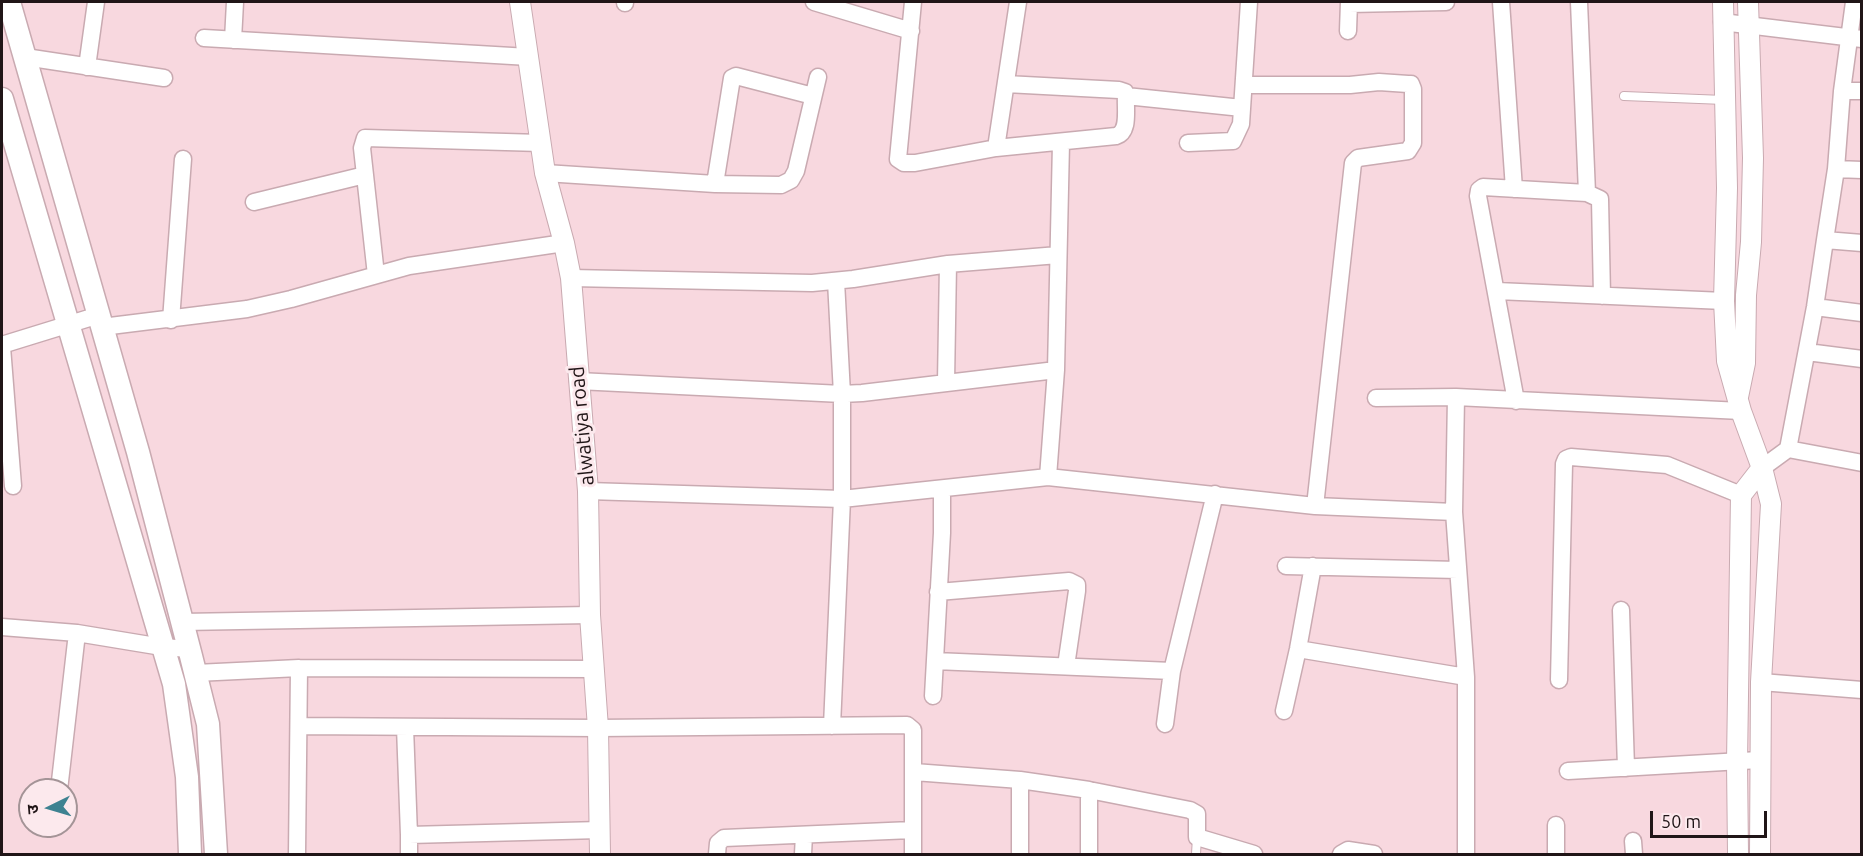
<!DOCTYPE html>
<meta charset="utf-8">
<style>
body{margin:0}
#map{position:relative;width:1863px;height:856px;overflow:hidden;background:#f8d8df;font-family:Ubuntu,"Noto Sans Devanagari",sans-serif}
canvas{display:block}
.frame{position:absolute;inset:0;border:3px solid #201517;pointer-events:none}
.north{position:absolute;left:18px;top:778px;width:60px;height:60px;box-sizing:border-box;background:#fce9ed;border:2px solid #a49497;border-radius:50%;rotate:265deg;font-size:16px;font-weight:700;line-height:24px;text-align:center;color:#201517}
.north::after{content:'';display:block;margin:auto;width:21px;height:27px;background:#3e8291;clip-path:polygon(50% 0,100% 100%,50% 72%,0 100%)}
.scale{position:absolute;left:1650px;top:811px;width:117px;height:27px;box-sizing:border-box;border:3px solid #201517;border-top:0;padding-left:8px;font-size:18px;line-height:21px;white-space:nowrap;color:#201517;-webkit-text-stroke:4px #fce9ed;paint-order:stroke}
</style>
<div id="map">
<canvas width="1863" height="856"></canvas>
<div class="frame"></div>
<div class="north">उ</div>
<div class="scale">50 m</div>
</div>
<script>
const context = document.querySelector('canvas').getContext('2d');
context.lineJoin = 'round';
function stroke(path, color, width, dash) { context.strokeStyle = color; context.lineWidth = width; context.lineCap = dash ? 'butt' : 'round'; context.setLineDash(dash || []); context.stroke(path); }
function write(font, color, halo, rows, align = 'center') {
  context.font = font + ' Ubuntu,sans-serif'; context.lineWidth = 6; context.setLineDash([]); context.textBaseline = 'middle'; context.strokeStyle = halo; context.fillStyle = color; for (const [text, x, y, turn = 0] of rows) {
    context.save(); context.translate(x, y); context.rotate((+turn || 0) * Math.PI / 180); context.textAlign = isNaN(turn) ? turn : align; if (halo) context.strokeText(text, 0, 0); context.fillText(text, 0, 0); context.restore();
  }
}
const service = new Path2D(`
 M 1624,96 L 1724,100
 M 1196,854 L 1197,837`);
const minor = new Path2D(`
 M 814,2 L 911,31
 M 913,2 L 898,159 L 904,163 L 915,163 L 996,148 L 1116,136 C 1130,132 1125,109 1126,96 L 1125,92 L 1119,90 L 1006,84
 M 1501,2 L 1514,189
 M 1579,2 L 1587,193
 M 625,3 L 625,2
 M 1349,4 L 1446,2
 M 1722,22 L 1862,39
 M 1348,31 L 1349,2
 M 204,38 L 529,57
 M 233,40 L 235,2
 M 25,57 L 164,78
 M 87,67 L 96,2
 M 1244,85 L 1350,85 L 1379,82 L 1408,84 L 1411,84 L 1413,89 L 1413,143 L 1408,151 L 1358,158 L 1353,163 L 1315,506
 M 1842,91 L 1862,91
 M 1126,96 L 1242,108
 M 1188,143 L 1233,141 L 1241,124 L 1249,2
 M 996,148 L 1018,2
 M 1836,169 L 1862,170
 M 545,173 L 715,184 L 781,185 L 791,180 L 796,171 L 818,77
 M 715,184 L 732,78 L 736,76 L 813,96
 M 254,202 L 365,175
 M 1825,240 L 1862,243
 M 376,275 L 362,148 L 365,138 L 541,143
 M 571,278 L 812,283 L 853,279 L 948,264 L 1058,255
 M 1497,291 L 1724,301
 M 1815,307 L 1862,313
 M 171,320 L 183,159
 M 102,327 L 247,309 L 291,299 L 409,266 L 564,243
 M 2,347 L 13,486
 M 2,347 L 5,344 L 99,315
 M 1807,352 L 1862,359
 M 578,381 L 842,394 L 862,393 L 1056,370
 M 946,382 L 948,264
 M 1376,398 L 1456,397 L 1741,411
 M 1516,401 L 1478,196 L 1479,190 L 1483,187 L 1587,193 L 1600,199 L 1602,296
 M 1788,449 L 1815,307 L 1825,240 L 1836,169 L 1842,91 L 1854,2
 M 1762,468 L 1788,449 L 1862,463
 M 1048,477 L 1056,370 L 1061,143
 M 588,491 L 842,499 L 1048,477 L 1315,506 L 1454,512 L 1466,677 L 1466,854
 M 1454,512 L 1456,397
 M 1286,566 L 1458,570
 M 938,592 L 1069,581 L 1077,585 L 1077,591 L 1066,666
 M 1621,610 L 1626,768
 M 182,622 L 590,615
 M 2,627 L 77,633 L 162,647 L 190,649
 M 1298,649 L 1466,677
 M 935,661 L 1172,671
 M 196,673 L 299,668 L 595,669
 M 1559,680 L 1564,464 L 1566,459 L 1571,457 L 1667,465 L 1741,495
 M 1761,682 L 1862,690
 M 933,696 L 942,533 L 942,489
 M 1284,711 L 1298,649 L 1313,566
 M 1165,724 L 1172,671 L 1215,494
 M 299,726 L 598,728 L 907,725 L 913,730 L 913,854
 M 832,726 L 842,499 L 842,394 L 836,281
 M 405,727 L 409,835 L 409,854
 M 1568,771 L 1759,760
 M 914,772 L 1020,780 L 1089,790 L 1190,810 L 1197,814 L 1197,837 L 1254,854
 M 1020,780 L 1020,854
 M 59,790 L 77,633
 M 1089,790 L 1089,854
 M 1556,825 L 1556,854
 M 409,835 L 600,830
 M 1633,841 L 1634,854
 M 297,854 L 299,668
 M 717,854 L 718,843 L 724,838 L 912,830
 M 803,854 L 804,835
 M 1341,854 L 1348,850 L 1374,854`);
const tertiary = new Path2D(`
 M 520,2 L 545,173 L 564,243 L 571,278 L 588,491 L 590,615 L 598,728 L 600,854
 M 1723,2 L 1727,188 L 1724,301 L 1727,361 L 1741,411 L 1762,468 L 1771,504 L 1761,682 L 1760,854
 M 1738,397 L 1745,363 L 1746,295 L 1751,242 L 1753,158 L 1748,2
 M 1738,854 L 1737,762 L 1741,495 L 1762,468`);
const secondary = new Path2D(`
 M 9,2 L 138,452 L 191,656 L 208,724 L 216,854
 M 2,99 L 174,684 L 187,777 L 190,854`);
stroke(service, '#c9aab1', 10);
stroke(minor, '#c9aab1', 19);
stroke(tertiary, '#c9aab1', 22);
stroke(secondary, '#c9aab1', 25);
stroke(service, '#fff', 8);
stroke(minor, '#fff', 16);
stroke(tertiary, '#fff', 20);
stroke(secondary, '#fff', 22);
write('20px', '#201517', '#fce9ed', [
 ["alwatiya road",582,426,-95]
]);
</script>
